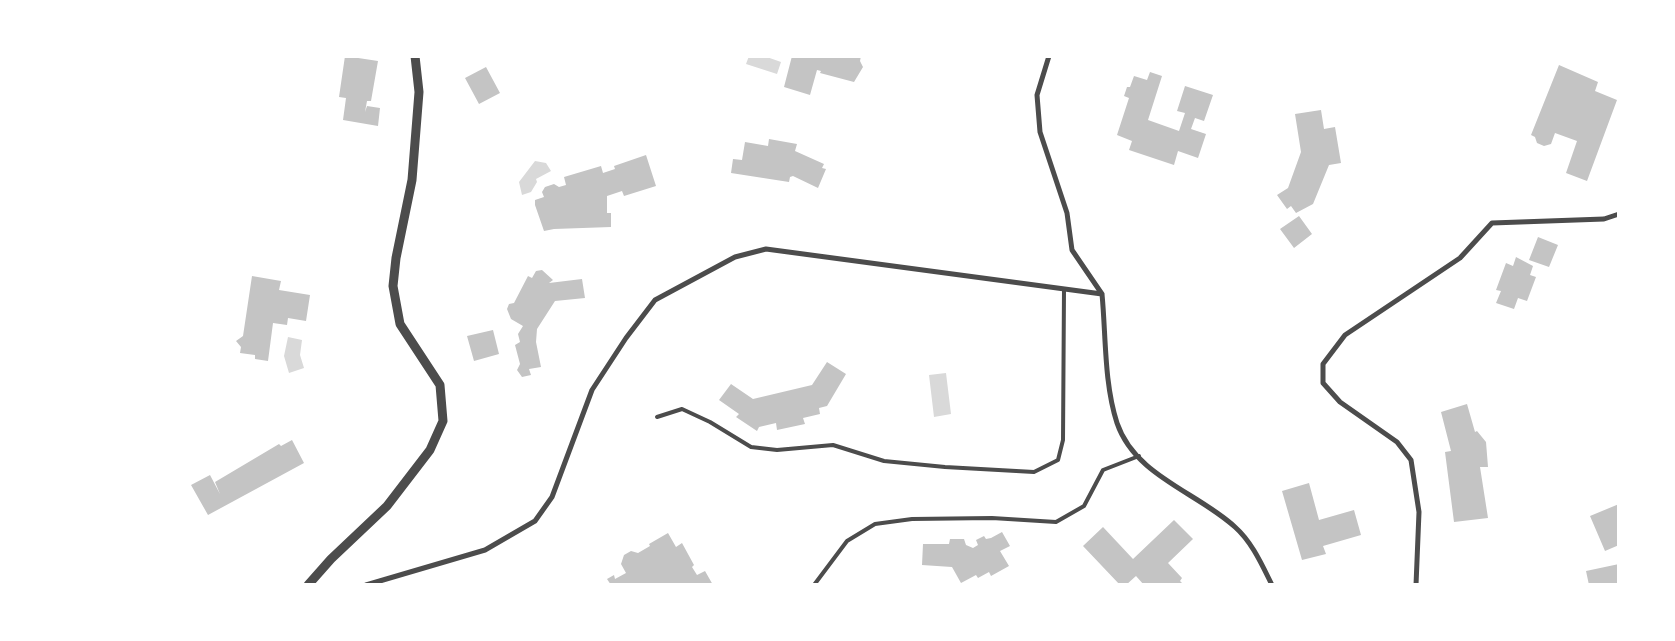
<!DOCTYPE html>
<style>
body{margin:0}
#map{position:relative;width:1675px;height:641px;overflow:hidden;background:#fff;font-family:"Exo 2",sans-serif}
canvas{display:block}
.frame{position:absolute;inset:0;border:58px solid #fff;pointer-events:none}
</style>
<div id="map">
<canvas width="1675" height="641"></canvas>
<div class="frame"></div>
</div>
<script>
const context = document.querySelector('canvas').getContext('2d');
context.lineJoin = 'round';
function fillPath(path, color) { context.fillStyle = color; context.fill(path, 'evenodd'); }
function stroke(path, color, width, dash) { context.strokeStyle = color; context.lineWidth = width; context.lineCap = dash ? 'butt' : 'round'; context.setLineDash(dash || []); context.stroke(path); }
fillPath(new Path2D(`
 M 749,56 L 764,56 L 781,62 L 777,74 L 746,64 Z
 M 535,161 L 546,163 L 551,171 L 536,179 L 537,182 L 531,192 L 522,195 L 519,182 Z
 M 288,337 L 302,340 L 300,355 L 304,368 L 289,373 L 284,356 Z
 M 946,373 L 951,414 L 934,417 L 929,375 Z`), '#d9d9d9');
fillPath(new Path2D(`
 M 345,56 L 378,61 L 371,101 L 367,101 L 365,112 L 367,106 L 380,108 L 378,126 L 343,120 L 346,98 L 339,97 Z
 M 792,56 L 861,56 L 860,61 L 863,67 L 854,82 L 820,73 L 821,71 L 817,70 L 810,95 L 784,87 Z
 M 1559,65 L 1598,82 L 1595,91 L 1617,100 L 1587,181 L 1566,173 L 1577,141 L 1555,133 L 1551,144 L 1544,146 L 1537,143 L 1535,137 L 1531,135 Z
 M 486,67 L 500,93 L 479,104 L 465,78 Z
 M 1150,72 L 1162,76 L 1148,120 L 1179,131 L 1185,113 L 1177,111 L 1185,86 L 1213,95 L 1204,121 L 1195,118 L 1191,129 L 1206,134 L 1198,158 L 1178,151 L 1174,165 L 1129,150 L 1132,141 L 1117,135 L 1129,98 L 1124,96 L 1127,87 L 1130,87 L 1134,76 L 1147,80 Z
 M 1321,110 L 1324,129 L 1335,127 L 1341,163 L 1329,165 L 1313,204 L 1296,213 L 1291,206 L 1287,209 L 1277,195 L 1288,188 L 1301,152 L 1295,114 Z
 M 769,139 L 797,144 L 795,151 L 824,164 L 822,168 L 826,169 L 818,188 L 793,176 L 790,177 L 789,182 L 731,173 L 733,159 L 742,160 L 745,142 L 768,146 Z
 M 646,155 L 656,186 L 624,196 L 622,191 L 607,196 L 607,213 L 611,213 L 611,227 L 554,229 L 544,231 L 535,205 L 535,200 L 544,197 L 542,192 L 545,187 L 554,184 L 559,187 L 566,185 L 564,177 L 601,166 L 603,173 L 615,169 L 614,166 Z
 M 1299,216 L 1312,234 L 1294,248 L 1280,229 Z
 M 1538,237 L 1558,245 L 1549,267 L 1529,260 Z
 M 1516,257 L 1533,266 L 1530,275 L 1536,277 L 1527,301 L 1518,298 L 1514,309 L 1496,303 L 1501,291 L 1496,290 L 1506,263 L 1513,266 Z
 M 542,270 L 553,280 L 549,283 L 582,279 L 585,298 L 555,301 L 537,329 L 536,342 L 541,367 L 529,369 L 531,375 L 522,377 L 517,370 L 520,364 L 515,345 L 520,342 L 518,334 L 523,326 L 511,319 L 507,309 L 509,304 L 514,303 L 528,276 L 532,278 L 536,271 Z
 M 252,276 L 281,281 L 279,290 L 310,295 L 306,321 L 288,318 L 287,325 L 273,323 L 268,361 L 255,359 L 255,355 L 240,353 L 241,347 L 236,341 L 243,336 Z
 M 493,330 L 499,354 L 474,361 L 467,336 Z
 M 827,362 L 846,374 L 827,406 L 819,408 L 820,414 L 803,418 L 805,424 L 777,430 L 776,423 L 759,427 L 757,431 L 736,417 L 739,414 L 719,400 L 731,384 L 753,399 L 812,385 Z
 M 1467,404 L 1475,432 L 1477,431 L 1486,442 L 1488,467 L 1480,467 L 1488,518 L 1454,522 L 1445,452 L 1451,451 L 1441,412 Z
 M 292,440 L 304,463 L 208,515 L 191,485 L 210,475 L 220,494 L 215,482 L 279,444 L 281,446 Z
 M 1309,483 L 1319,520 L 1354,510 L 1361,535 L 1323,546 L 1326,554 L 1302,560 L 1282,491 Z
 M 1619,504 L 1619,545 L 1605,551 L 1590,516 Z
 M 1174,520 L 1193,539 L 1168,563 L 1182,578 L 1180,581 L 1182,583 L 1180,585 L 1144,585 L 1136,576 L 1126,585 L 1120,585 L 1083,546 L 1103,527 L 1133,559 Z
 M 1002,532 L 1010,546 L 1000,551 L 1009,566 L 991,576 L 989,572 L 978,578 L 976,575 L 961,583 L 952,567 L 922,565 L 923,544 L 949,544 L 950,539 L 964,539 L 966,545 L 973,548 L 978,545 L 976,540 L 984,536 L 986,539 L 991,538 Z
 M 668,533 L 676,547 L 682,543 L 694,565 L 692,567 L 697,575 L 705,571 L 713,585 L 611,585 L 607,579 L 614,575 L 615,579 L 626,573 L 621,564 L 624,555 L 631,551 L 638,553 L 650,546 L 649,544 Z
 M 1619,564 L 1619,585 L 1589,585 L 1586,571 Z`), '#c4c4c4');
stroke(new Path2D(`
 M 657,417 L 682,409 L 710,422 L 751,447 L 777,450 L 833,445 L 884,461 L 945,467 L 1034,472 L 1058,460 L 1063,440 L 1064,289
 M 814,585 L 847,541 L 875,524 L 912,519 L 992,518 L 1056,522 L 1084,506 L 1103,470 L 1139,456`), '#4c4c4c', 4);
stroke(new Path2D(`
 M 1049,56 L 1037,95 L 1040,132 L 1067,213 L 1072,250 L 1102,294
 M 366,585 L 485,550 L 535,521 L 552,497 L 592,390 L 626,338 L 655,300 L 735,257 L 766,249 L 1102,294 C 1106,336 1104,383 1117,423 C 1135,476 1197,492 1235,527 C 1252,542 1262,565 1272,585
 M 1416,585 L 1419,512 L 1411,460 L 1397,442 L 1340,402 L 1323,383 L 1323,364 L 1345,335 L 1460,258 L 1492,223 L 1604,219 L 1619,214`), '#4c4c4c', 5);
stroke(new Path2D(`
 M 308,585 L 331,559 L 387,506 L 430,450 L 443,421 L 440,385 L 400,324 L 393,286 L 396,258 L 412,180 L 419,92 L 415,56`), '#4c4c4c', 9);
</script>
